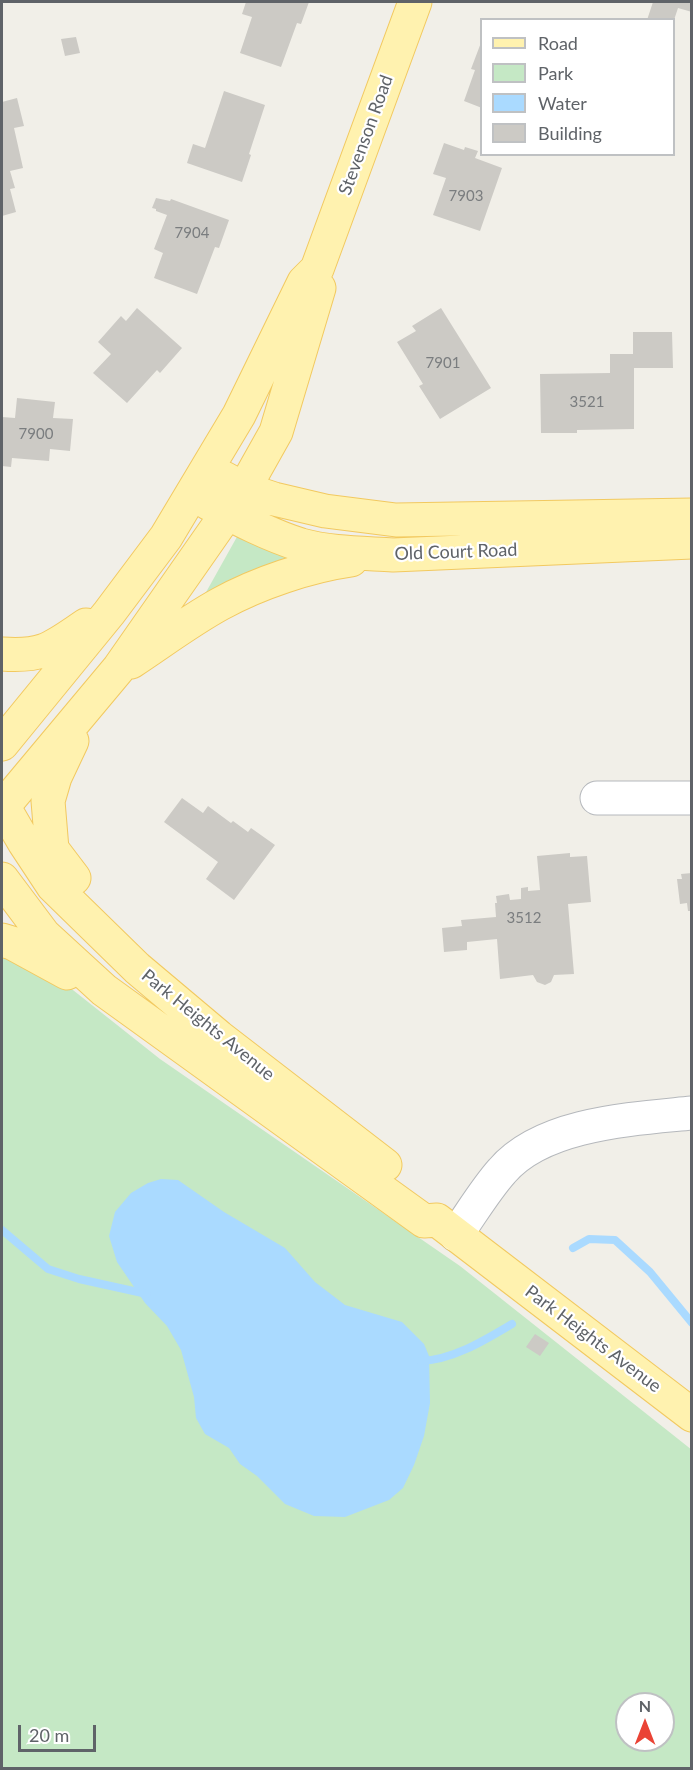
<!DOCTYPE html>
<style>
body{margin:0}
#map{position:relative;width:693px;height:1770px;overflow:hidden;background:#f1efe8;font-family:Lato,sans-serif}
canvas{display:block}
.frame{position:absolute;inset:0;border:3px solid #5f6368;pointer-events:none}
.legend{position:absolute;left:480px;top:18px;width:195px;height:138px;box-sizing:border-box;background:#fff;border:2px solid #bfc1c3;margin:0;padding:8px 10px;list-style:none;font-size:18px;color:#5f6368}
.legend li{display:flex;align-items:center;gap:12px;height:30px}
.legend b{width:30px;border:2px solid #bfc1c3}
.north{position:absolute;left:615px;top:1692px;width:60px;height:60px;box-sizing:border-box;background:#fff;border:2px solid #bfc1c3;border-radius:50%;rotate:0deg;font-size:16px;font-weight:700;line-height:24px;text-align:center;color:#5f6368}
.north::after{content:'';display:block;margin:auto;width:21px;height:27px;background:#ea4335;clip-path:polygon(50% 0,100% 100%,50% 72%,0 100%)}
.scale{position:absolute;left:18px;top:1725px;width:78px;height:27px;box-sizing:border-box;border:3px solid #5f6368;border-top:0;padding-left:8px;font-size:18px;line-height:21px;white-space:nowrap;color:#5f6368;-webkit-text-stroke:4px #fff;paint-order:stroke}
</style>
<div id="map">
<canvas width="693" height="1770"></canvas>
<div class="frame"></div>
<ul class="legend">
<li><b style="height:8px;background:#fff2af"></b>Road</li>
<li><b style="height:16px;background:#c5e8c5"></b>Park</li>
<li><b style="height:16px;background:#aadaff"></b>Water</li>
<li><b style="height:16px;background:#cccac5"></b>Building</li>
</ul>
<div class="north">N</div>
<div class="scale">20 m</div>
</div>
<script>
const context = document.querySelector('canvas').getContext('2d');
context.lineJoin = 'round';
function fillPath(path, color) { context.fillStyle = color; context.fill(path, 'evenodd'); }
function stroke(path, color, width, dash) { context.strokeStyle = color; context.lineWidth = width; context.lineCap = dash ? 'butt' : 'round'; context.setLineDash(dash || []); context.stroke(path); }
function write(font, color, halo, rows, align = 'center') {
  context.font = font + ' Lato,sans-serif'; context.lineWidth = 4.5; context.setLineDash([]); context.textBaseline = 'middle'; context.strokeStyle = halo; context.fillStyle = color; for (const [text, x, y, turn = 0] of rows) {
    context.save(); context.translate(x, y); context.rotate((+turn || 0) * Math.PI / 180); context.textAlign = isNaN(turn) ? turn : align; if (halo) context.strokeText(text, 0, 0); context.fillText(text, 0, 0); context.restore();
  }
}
fillPath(new Path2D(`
 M 238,535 L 287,558 L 248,573 L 205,594 Z
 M 2,950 L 54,975 L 160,1059 L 460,1266 L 692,1450 L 691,1768 L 2,1768 ZM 627,1704 L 663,1704 L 663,1740 L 627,1740 Z`), '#c5e8c5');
fillPath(new Path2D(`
 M 161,1179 L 178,1180 L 224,1212 L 285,1248 L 315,1282 L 345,1305 L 402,1322 L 424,1344 L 429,1356 L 430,1403 L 424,1436 L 414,1465 L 403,1488 L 389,1500 L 345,1517 L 314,1516 L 285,1504 L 257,1476 L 240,1464 L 229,1448 L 205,1434 L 196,1418 L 194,1397 L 181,1350 L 167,1326 L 145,1303 L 117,1262 L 109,1236 L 115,1212 L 131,1193 L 148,1183 Z`), '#aadaff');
stroke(new Path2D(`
 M 2,1230 L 48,1269 L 79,1279 L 147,1294
 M 573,1248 L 589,1239 L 615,1240 L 650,1272 L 692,1323
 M 421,1361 C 453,1360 485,1340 512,1324`), '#aadaff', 8);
fillPath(new Path2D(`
 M 246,2 L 309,2 L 301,24 L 297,23 L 281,67 L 240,53 L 252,17 L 242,14 Z
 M 653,2 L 692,2 L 692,12 L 678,8 L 674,20 L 647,20 Z
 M 76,37 L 80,53 L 65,56 L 61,39 Z
 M 482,40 L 482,108 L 464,101 L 475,70 L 471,69 Z
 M 224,91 L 265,105 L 249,154 L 251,155 L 242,182 L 187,163 L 193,144 L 205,148 Z
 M 17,98 L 24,126 L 14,128 L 23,168 L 10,171 L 15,188 L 10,189 L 16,212 L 2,216 L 2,102 Z
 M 444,143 L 464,150 L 465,147 L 478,151 L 475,158 L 502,168 L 480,231 L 433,215 L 446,178 L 433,174 Z
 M 156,198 L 170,201 L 171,199 L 229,220 L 219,248 L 215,247 L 197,294 L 154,278 L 163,253 L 154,249 L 167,215 L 156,211 L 156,209 L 152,208 Z
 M 137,308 L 182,348 L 160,373 L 157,370 L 127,403 L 93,373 L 111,354 L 98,342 L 121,316 L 126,321 Z
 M 441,308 L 491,388 L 440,419 L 419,386 L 423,384 L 397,342 L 416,331 L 412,326 Z
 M 633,332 L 672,332 L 673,368 L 634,368 L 634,429 L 577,430 L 577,433 L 541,433 L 540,374 L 610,373 L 610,354 L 633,354 Z
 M 17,398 L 55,402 L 53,418 L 73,419 L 70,451 L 50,449 L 49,461 L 12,458 L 11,467 L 2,466 L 2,417 L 15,418 Z
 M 182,798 L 203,813 L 208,806 L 231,823 L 233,821 L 248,832 L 251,828 L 275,845 L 234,900 L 206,879 L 218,862 L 164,822 Z
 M 570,853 L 570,857 L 587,856 L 591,902 L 568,904 L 574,974 L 554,975 L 551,982 L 545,985 L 537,982 L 533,975 L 500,979 L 497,939 L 467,942 L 467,950 L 444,952 L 442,928 L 462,926 L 461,920 L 496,917 L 495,903 L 497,903 L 496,896 L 509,894 L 510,900 L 521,899 L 521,888 L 528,887 L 528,891 L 540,890 L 537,856 Z
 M 692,873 L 692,911 L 688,911 L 687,903 L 680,904 L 677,879 L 682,879 L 681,874 Z
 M 535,1334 L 549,1343 L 540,1356 L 526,1347 Z`), '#cccac5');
const minor = new Path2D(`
 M 597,798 L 692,798
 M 456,1235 C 471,1214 485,1190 502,1171 C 543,1123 633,1119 692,1113`);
const major = new Path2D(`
 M 224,478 L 244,489 L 274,499 L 325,511 L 396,520 L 692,515
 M 208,503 C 238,519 269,535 301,545 C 330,553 362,553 393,555 L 692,542
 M 2,654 C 44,657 52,648 86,625
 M 131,662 C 160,643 189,621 220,604 C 258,583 309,566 351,560
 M 72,741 L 55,777 L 48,801 L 52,849 L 74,878
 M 2,744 L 109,613 L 166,537 L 239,415 L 304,282 L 317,269 L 415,2
 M 2,804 L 24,842 L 53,886 L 137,968 L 219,1037 L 385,1165
 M 2,808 L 119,668 L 244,489 L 276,432 L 319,288
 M 2,879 L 44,935 L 104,990 L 424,1221 L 437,1220 L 692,1415
 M 2,940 L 12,943 L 67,973`);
stroke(minor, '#b5b8bc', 35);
stroke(major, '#f2c960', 35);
stroke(minor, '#fff', 33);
stroke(major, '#fff2af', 33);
write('15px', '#7a7d7f', null, [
 ["7903",466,196],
 ["7904",192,233],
 ["7901",443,363],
 ["3521",587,402],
 ["7900",36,434],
 ["3512",524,918]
]);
write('18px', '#5f6368', '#fff', [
 ["Stevenson Road",366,135,-70],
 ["Old Court Road",456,552,-2],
 ["Park Heights Avenue",208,1025,39],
 ["Park Heights Avenue",593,1339,37]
]);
</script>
